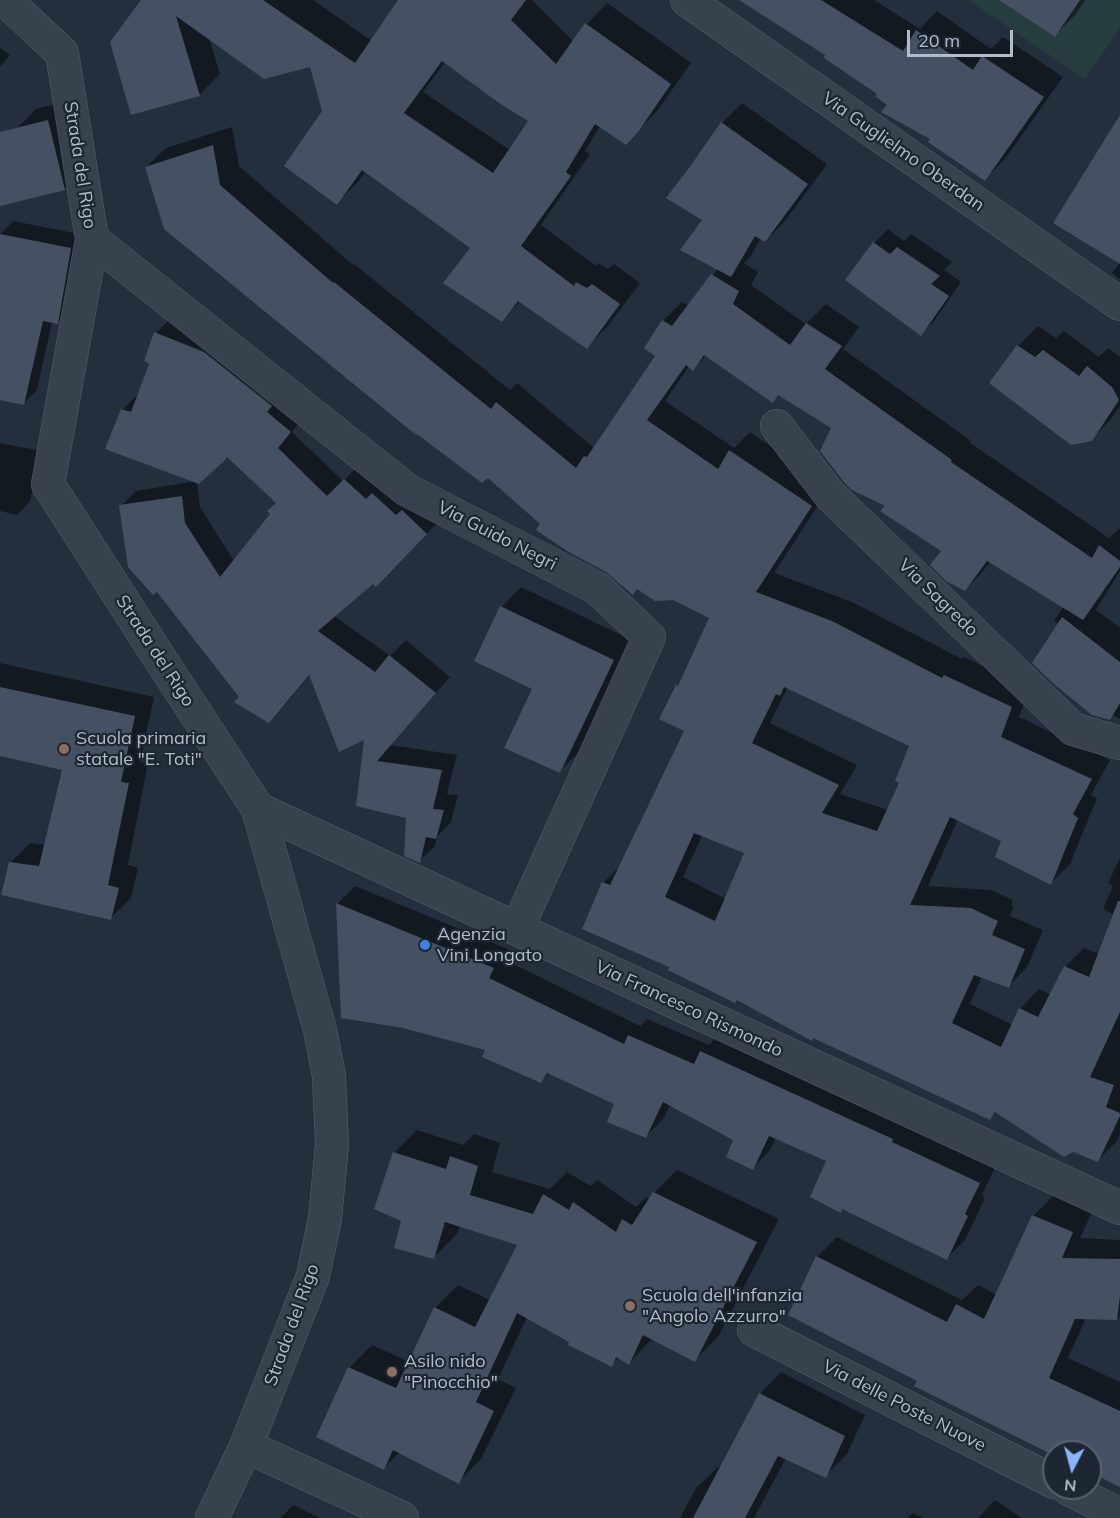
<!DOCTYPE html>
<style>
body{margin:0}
#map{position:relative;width:1120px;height:1518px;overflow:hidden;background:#242f3e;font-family:Mulish,sans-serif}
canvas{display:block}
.north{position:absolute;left:1042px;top:1440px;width:60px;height:60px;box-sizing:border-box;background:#1d2633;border:2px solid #59626f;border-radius:50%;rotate:186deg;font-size:16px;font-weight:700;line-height:24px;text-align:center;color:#b4bcc9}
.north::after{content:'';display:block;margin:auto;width:21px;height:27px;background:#8ab4f8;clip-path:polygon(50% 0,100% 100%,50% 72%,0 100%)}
.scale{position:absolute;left:907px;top:30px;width:106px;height:27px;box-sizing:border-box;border:3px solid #b4bcc9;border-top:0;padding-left:8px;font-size:18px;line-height:21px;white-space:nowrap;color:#b4bcc9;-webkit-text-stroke:4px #1d2633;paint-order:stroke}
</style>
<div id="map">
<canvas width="1120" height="1518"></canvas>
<div class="north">N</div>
<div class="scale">20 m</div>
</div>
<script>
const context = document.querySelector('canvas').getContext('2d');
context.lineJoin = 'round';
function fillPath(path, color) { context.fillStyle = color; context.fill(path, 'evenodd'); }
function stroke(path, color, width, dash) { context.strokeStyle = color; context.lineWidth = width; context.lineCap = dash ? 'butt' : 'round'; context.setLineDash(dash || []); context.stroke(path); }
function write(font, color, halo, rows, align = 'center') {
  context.font = font + ' Mulish,sans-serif'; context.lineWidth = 4.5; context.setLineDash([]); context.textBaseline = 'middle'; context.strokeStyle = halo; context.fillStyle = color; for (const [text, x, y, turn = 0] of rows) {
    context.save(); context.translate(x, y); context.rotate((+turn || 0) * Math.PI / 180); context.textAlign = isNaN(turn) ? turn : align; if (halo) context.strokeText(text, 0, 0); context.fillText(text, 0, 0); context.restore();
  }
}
fillPath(new Path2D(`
 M 968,0 L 1120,0 L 1120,28 L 1085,79 Z`), '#263c3f');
fillPath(new Path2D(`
 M 143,0 L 313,0 L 372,41 L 417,0 L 532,0 L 574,42 L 587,24 L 607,3 L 691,63 L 658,110 L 626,143 L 600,126 L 585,151 L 590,154 L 541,225 L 596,266 L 598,263 L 608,269 L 614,264 L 640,283 L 607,327 L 586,347 L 520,301 L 502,320 L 472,248 L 366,171 L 358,182 L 337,203 L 324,111 L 311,65 L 209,38 L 220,74 L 199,95 ZM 445,62 L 530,121 L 510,150 L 423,92 Z
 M 750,0 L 874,0 L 920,29 L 937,11 L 991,49 L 1003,37 L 1063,77 L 1005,159 L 985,179 L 889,104 L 879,94 L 827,54 Z
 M 1001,0 L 1085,0 L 1075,15 L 1055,35 Z
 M 0,48 L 10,55 L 0,67 Z
 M 68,101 L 84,169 L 64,189 L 16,129 L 36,109 Z
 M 742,103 L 827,164 L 785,221 L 765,241 L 761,238 L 751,256 L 744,263 L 758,272 L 751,285 L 806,324 L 826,304 L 859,327 L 843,349 L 970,440 L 969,442 L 1109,538 L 1120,528 L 1120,571 L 1096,610 L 1120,628 L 1120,719 L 1113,715 L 1059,624 L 1054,621 L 1064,606 L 991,561 L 984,570 L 965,590 L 943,550 L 887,505 L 833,427 L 779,394 L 773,401 L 706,355 L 693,369 L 689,366 L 665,401 L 734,448 L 750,432 L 830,487 L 774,573 L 852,602 L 962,659 L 964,657 L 1030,688 L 1019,717 L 1110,760 L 1091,795 L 1097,798 L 1070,864 L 1051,883 L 1003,841 L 958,819 L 928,886 L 991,890 L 1013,900 L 1011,905 L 1014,906 L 1010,916 L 1043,930 L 1027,967 L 1008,987 L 982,976 L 970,1004 L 1013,1025 L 1020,1009 L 1039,989 L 1051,995 L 1065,967 L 1084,948 L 1107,957 L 1120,958 L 1120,1134 L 1117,1141 L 1098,1160 L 997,1111 L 990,1118 L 671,966 L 603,883 L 622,864 L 686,730 L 677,686 L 682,681 L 711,618 L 674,599 L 607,570 L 542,524 L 146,167 L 166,148 L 232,127 L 239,166 L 353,265 L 354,264 L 510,390 L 517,383 L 594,448 L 657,356 L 663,321 L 682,302 L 689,306 L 718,269 L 704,220 L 722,123 ZM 788,687 L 911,745 L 900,783 L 888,810 L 840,794 L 857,765 L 770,723 ZM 703,834 L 746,852 L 726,899 L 683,877 Z
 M 1120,117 L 1120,279 L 1112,273 L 1120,262 Z
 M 13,221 L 84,235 L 71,309 L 57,323 L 52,322 L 37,390 L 24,403 L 0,399 L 0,234 Z
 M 888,229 L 904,241 L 911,234 L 952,262 L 944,270 L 961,282 L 934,321 L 921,334 L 874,243 Z
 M 171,318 L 305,416 L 292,432 L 343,481 L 360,464 L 442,518 L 376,585 L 373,582 L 333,615 L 390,656 L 406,640 L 450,677 L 390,745 L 457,755 L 447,794 L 458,795 L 451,822 L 437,836 L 435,846 L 419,861 L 407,816 L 358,805 L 366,737 L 310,674 L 284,706 L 269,721 L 241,697 L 121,506 L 136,491 L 196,481 L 107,448 L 123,409 L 138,394 L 151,363 L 156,333 ZM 227,456 L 278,503 L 272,514 L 234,561 L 200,507 L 197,482 Z
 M 1038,326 L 1056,338 L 1064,331 L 1099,357 L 1108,348 L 1120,357 L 1120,406 L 1111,419 L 1091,440 L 1018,346 Z
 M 0,443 L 42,451 L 30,501 L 17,515 L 0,511 Z
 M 521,587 L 632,640 L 580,751 L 560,771 L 534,688 L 502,607 Z
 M 0,663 L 154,697 L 140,762 L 148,763 L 128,865 L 138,868 L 131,898 L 111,918 L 10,863 L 30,843 L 46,845 L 64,769 L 0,755 Z
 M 1120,858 L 1120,930 L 1114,915 L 1103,909 L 1113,886 L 1108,883 Z
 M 355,886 L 510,950 L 505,960 L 640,1026 L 647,1019 L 709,1045 L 719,1034 L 996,1165 L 982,1195 L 985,1198 L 965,1240 L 947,1258 L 843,1208 L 840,1211 L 828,1160 L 776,1138 L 770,1150 L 753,1168 L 735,1140 L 670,1105 L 664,1118 L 646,1136 L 616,1103 L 549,1073 L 540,1082 L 488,1049 L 403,1026 L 343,1017 L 338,903 Z
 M 417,1130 L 463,1145 L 474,1134 L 500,1143 L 492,1172 L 550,1189 L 567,1172 L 591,1186 L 597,1180 L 636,1207 L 646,1197 L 650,1199 L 654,1193 L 677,1170 L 779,1219 L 718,1337 L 695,1360 L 653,1338 L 629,1363 L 619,1357 L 611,1365 L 527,1317 L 498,1379 L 516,1388 L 481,1459 L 458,1482 L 400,1452 L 383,1469 L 349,1368 L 372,1345 L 410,1362 L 435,1308 L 458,1285 L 490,1300 L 519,1244 L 460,1225 L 457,1234 L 434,1257 L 403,1221 L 394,1153 Z
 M 1053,1196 L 1092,1212 L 1080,1238 L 1120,1240 L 1120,1316 L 1117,1319 L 1086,1318 L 1068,1358 L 1120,1382 L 1120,1486 L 1090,1470 L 1090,1452 L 1054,1452 L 919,1381 L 817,1257 L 837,1237 L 962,1300 L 978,1285 L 997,1295 L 1033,1216 Z
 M 781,1372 L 865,1415 L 847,1454 L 825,1476 L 786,1458 L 754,1518 L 680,1518 L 696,1488 L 718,1467 L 721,1468 L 760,1394 Z
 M 995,1500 L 1022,1518 L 978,1518 Z
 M 293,1505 L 320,1518 L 281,1518 Z
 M 913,1513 L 923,1518 L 907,1518 Z`), '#0007');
fillPath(new Path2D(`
 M 141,0 L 263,0 L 355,63 L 398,0 L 526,0 L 511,20 L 556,64 L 585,23 L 671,84 L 638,132 L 626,145 L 595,124 L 566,172 L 571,176 L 521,246 L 574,286 L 576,282 L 587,288 L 592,284 L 620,304 L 587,349 L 518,301 L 502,322 L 443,283 L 470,248 L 362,170 L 337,205 L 284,166 L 322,111 L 310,67 L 264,79 L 176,16 L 200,96 L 131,115 L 110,42 ZM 442,61 L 499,103 L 528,121 L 493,173 L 404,113 Z
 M 739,0 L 821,0 L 903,51 L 916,30 L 973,70 L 982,56 L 1044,97 L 985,181 L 928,142 L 930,139 L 881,112 L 887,105 L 875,96 L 877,94 L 824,58 L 825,55 Z
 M 999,0 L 1080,0 L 1055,37 Z
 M 1120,115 L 1120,264 L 1053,223 Z
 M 48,120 L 65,190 L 0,206 L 0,132 Z
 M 721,122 L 808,184 L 765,242 L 755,236 L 731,277 L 680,250 L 702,220 L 666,198 L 689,168 Z
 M 213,145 L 220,185 L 333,283 L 334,282 L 491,409 L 496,402 L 576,468 L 584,456 L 587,457 L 655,356 L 644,348 L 662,320 L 672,326 L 711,274 L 739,291 L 733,304 L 790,345 L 806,323 L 842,346 L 825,369 L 952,460 L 951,462 L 1092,558 L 1099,545 L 1120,561 L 1120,567 L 1083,620 L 987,561 L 965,591 L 946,581 L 930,565 L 941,551 L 880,511 L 885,506 L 852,490 L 844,482 L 820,451 L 831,428 L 778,395 L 773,403 L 704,355 L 693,371 L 686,365 L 647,420 L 718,469 L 729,450 L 812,506 L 756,592 L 832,621 L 942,678 L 944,675 L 1012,707 L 1001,737 L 1092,779 L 1073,814 L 1078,818 L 1051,885 L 995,857 L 1001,841 L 950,817 L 910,905 L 971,908 L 998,921 L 992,935 L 1025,949 L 1009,988 L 974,975 L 952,1023 L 1001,1047 L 1019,1008 L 1038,1017 L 1064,966 L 1089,977 L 1118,901 L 1120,901 L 1120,1012 L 1090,1077 L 1114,1085 L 1106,1107 L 1120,1113 L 1120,1116 L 1098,1162 L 1073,1152 L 1064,1157 L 995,1112 L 990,1120 L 813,1038 L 812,1041 L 737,1000 L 735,1003 L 668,970 L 669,967 L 582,929 L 602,882 L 610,885 L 684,731 L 659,719 L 676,685 L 678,686 L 709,618 L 673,600 L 655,601 L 637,589 L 633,595 L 606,572 L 567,551 L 536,530 L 540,524 L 488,478 L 482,483 L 417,434 L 416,435 L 164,229 L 145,167 ZM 784,687 L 909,746 L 895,781 L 899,783 L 877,831 L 822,813 L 839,785 L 752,743 L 776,694 L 780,696 ZM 694,833 L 744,853 L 715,921 L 665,897 Z
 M 0,234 L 71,248 L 58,324 L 43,321 L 24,405 L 0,400 Z
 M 873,242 L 890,254 L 897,247 L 940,276 L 931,284 L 949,296 L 921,336 L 845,280 Z
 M 154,332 L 204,352 L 272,406 L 267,412 L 291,432 L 278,448 L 327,496 L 344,479 L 366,499 L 372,493 L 396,515 L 402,510 L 427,534 L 376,587 L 373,584 L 318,631 L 375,672 L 389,655 L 436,693 L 377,761 L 442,770 L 433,809 L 444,810 L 436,839 L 426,837 L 420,863 L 404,856 L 406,818 L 356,806 L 364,740 L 339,752 L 309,675 L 269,723 L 234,702 L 239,697 L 157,592 L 153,595 L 128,567 L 119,505 L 182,496 L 185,523 L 220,577 L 270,514 L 267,511 L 276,503 L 227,457 L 224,461 L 199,484 L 105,449 L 121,409 L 131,412 L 149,364 L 144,361 Z
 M 1017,345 L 1035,357 L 1043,350 L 1079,376 L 1087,366 L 1112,387 L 1119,400 L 1092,441 L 1071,445 L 989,383 Z
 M 500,606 L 614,660 L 560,773 L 504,748 L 532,689 L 474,661 Z
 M 1062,617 L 1120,662 L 1120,703 L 1110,720 L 1092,715 L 1055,685 L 1032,663 Z
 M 0,687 L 135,716 L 121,782 L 129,783 L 108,885 L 119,888 L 111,920 L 1,895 L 9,862 L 39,866 L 62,770 L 0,756 Z
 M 336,903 L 494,968 L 489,978 L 624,1044 L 628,1035 L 694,1064 L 700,1051 L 893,1139 L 892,1142 L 980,1183 L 965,1214 L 968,1216 L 947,1260 L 842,1209 L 841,1213 L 810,1197 L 826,1161 L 769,1136 L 753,1170 L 726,1157 L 733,1140 L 663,1102 L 646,1138 L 607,1122 L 614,1104 L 547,1073 L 541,1083 L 482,1057 L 485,1050 L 403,1028 L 341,1018 Z
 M 393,1152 L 446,1169 L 450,1156 L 478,1166 L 470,1195 L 533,1214 L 543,1194 L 569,1210 L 573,1202 L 616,1232 L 622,1219 L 632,1225 L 653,1192 L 757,1242 L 695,1362 L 643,1335 L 629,1365 L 616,1357 L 612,1367 L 568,1345 L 569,1342 L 517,1313 L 476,1402 L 494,1411 L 459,1484 L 393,1450 L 384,1470 L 316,1437 L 348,1367 L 396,1388 L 434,1307 L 475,1327 L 517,1245 L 445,1222 L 434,1259 L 394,1248 L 401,1221 L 374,1209 Z
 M 1032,1215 L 1073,1232 L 1062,1258 L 1120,1259 L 1120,1296 L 1117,1320 L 1075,1319 L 1049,1378 L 1120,1411 L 1120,1487 L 1090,1472 L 1090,1452 L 1047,1452 L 914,1386 L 917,1381 L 788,1315 L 816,1256 L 947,1322 L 956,1304 L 984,1319 Z
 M 759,1393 L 845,1436 L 826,1478 L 778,1456 L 745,1518 L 693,1518 Z`), '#455162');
const street = new Path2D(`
 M 5,0 L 62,53 L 92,239 L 48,484 L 153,648 L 258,809 L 320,1030 L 329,1076 L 332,1145 L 325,1218 L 313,1276 L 246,1446 L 212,1518
 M 687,0 L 1120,304
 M 92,239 L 407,490 L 597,588 L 649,637 L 517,929
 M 777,426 L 830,495 L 1073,729 L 1120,743
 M 258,809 L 1120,1208
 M 754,1330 L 1054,1482
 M 246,1446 L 402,1518
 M 1067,1488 L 1120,1515`);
stroke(street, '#565f6c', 34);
stroke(street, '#38414e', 33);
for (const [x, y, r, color] of [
 [64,749,6,"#8d6e63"],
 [425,945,6,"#3f7fe0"],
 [630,1306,6,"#8d6e63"],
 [392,1372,6,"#8d6e63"]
]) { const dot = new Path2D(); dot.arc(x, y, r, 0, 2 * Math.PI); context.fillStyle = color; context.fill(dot); stroke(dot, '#1d2633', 2); }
write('18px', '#b4bcc9', '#1d2633', [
 ["Via Guglielmo Oberdan",903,152,35],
 ["Strada del Rigo",80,165,81],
 ["Via Guido Negri",497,536,27],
 ["Via Sagredo",938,598,44],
 ["Strada del Rigo",155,651,57],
 ["Via Francesco Rismondo",689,1009,25],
 ["Strada del Rigo",292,1325,-70],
 ["Via delle Poste Nuove",904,1406,27]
]);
write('18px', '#b4bcc9', '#1d2633', [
 ["Scuola primaria",76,739],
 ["statale \"E. Toti\"",76,760],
 ["Agenzia",437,935],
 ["Vini Longato",437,956],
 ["Scuola dell'infanzia",642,1296],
 ["\"Angolo Azzurro\"",642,1317],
 ["Asilo nido",404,1362],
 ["\"Pinocchio\"",404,1383]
], 'left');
</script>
